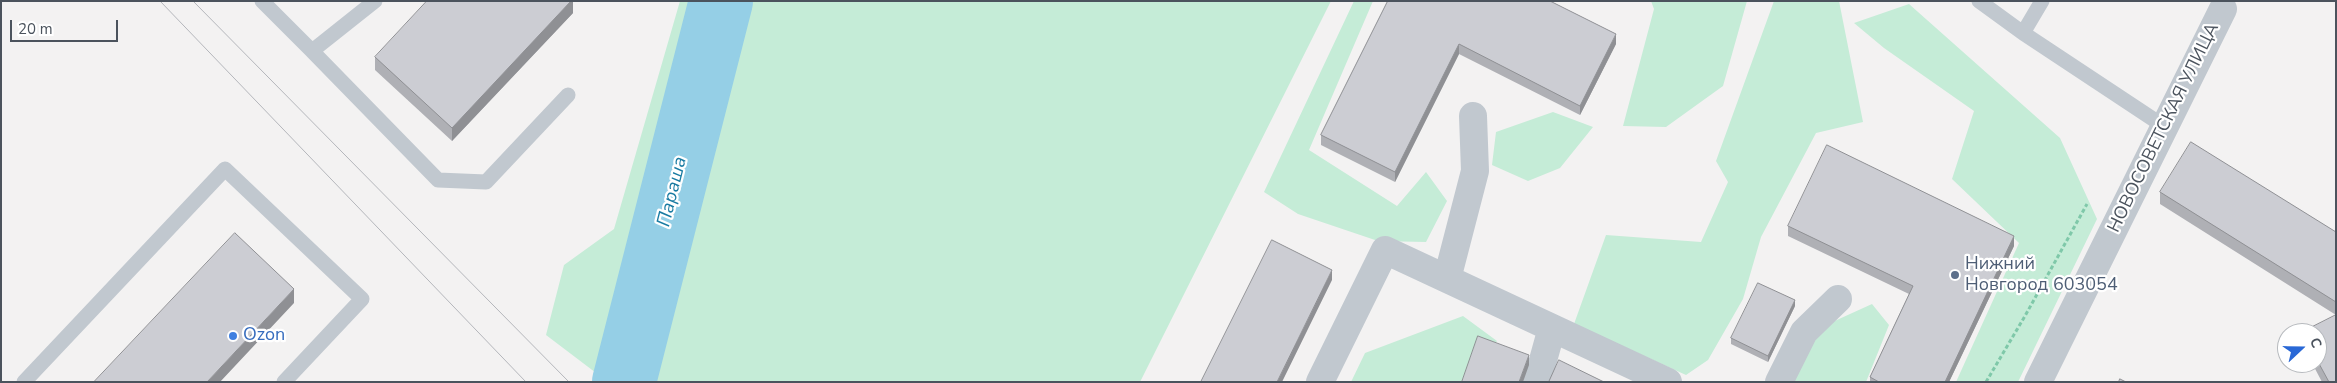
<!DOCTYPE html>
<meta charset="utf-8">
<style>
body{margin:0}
#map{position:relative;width:2337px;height:383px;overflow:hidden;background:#f3f2f2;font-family:"Nunito Sans",sans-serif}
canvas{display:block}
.frame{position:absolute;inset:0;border:2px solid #4b535d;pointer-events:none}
.north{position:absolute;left:2277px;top:323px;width:50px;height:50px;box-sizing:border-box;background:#fff;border:1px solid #b7babe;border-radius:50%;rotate:69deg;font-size:14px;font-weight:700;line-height:20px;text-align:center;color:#4b535d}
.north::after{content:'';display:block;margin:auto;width:18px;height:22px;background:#2968d6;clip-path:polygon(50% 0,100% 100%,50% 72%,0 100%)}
.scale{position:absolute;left:10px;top:20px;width:108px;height:22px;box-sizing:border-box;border:2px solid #4b535d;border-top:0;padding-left:6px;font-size:15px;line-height:18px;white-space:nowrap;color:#4b535d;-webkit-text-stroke:4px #fff;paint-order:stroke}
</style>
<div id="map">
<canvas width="2337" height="383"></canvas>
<div class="frame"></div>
<div class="north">С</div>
<div class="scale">20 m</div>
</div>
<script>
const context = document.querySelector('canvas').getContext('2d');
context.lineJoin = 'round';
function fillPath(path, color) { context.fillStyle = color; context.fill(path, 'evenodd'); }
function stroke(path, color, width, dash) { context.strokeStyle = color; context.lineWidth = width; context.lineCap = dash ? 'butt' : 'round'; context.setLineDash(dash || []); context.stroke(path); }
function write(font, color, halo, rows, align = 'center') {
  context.font = font + ' "Nunito Sans",sans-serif'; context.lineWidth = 4.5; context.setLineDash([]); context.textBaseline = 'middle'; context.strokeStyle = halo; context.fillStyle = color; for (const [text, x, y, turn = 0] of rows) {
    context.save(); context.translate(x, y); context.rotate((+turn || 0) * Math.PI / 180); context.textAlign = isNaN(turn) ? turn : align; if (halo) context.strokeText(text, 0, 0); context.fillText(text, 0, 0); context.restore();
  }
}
fillPath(new Path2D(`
 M 680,1 L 1331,1 L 1140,382 L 608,382 L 546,335 L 564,265 L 614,229 Z
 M 1354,1 L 1373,1 L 1309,150 L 1397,206 L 1426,172 L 1447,201 L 1426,242 L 1378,241 L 1298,214 L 1264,192 Z
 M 1651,1 L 1747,1 L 1723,86 L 1666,127 L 1623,126 L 1654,9 Z
 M 1774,1 L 1839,1 L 1863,122 L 1816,133 L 1761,237 L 1743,299 L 1708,360 L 1686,375 L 1574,324 L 1606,235 L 1701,242 L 1728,182 L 1716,161 Z
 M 1909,4 L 2060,138 L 2097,219 L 2018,382 L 1956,382 L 2019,243 L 1952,179 L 1974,111 L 1884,48 L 1854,23 Z
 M 1553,112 L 1593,127 L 1560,168 L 1528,181 L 1492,165 L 1496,132 Z
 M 1872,304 L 1889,325 L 1866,382 L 1788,382 L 1817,329 Z
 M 1463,316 L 1497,341 L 1467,382 L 1351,382 L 1365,353 Z`), '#c5ecd7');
stroke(new Path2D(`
 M 624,382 L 721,1`), '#95cfe6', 64);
stroke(new Path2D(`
 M 1986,382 L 2025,316 L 2087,204`), '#7fc8a9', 3, [4, 2.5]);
stroke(new Path2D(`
 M 262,1 L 312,51 L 375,1
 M 1979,1 L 2023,33
 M 2042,1 L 2023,33 L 2165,127
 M 312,51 L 438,180 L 486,182 L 568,95
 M 24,382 L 225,169 L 362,299 L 284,382`), '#c1c8cf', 15);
stroke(new Path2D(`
 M 1447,279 L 1475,171 L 1473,116
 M 1320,382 L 1385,250 L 1668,382
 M 1537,382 L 1552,328
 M 1779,382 L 1804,332 L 1838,299
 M 2038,382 L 2223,9`), '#c1c8cf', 28);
stroke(new Path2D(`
 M 160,1 L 526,382
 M 193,1 L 569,382`), '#b4b6bb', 1);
fillPath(new Path2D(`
 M 573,1 L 573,13 L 452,141 L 375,70 L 375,57 Z
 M 1388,1 L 1616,44 L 1580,115 L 1459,54 L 1395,182 L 1321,145 L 1321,135 Z
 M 2160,192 L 2336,232 L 2336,382 L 2322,382 L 2312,363 L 2317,363 L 2317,333 L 2336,315 L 2160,204 Z
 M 1788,226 L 2014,246 L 1949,382 L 1870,382 L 1870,377 L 1909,294 L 1788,236 Z
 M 1795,306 L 1768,362 L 1731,344 L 1731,338 Z`), '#afb0b5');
fillPath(new Path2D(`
 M 571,1 L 573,1 L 573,13 L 452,141 L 452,128 Z
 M 1616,34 L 1616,44 L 1580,115 L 1580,106 Z
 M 1459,44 L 1459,54 L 1395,182 L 1395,172 Z
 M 2014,236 L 2014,246 L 1949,382 L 1945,382 Z
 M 1332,270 L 1332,280 L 1282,382 L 1277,382 Z
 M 294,289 L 294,303 L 220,382 L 207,382 Z
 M 1795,300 L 1795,306 L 1768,362 L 1768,356 Z
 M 1529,355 L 1529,365 L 1523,382 L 1519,382 Z`), '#8f9094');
const building = new Path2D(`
 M 427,1 L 571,1 L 452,128 L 375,57 Z
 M 1388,1 L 1550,1 L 1616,34 L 1580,106 L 1459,44 L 1395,172 L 1321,135 Z
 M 2191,142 L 2336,232 L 2336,302 L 2160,192 Z
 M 1827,145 L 2014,236 L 1945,382 L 1879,382 L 1870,377 L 1913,286 L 1788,226 Z
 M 235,233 L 294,289 L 207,382 L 94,382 Z
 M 1272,240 L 1332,270 L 1277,382 L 1201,382 Z
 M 1758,283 L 1795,300 L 1768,356 L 1731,338 Z
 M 2336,315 L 2336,382 L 2329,382 L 2317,360 L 2317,333 L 2302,332 Z
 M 1478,336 L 1529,355 L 1519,382 L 1462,382 Z
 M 1559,360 L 1604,382 L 1549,382 Z
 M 2120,379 L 2126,382 L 2119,382 Z`);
fillPath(building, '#cccdd3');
stroke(building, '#8f9094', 1);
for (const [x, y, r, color] of [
 [1955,275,5,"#5c6f8a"],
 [233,336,5,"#3f7fe0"]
]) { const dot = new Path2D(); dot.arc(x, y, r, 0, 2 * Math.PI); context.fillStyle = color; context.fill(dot); stroke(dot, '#fff', 2); }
write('18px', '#4b535d', '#fff', [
 ["НОВОСОВЕТСКАЯ УЛИЦА",2164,128,-64]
]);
write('18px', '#4e5e75', '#fff', [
 ["Нижний",1965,265],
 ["Новгород 603054",1965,286]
], 'left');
write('18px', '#366cbe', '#fff', [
 ["Ozon",243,336]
], 'left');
write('italic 19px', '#197ba2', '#fff', [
 ["Параша",673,192,-76]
]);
</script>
